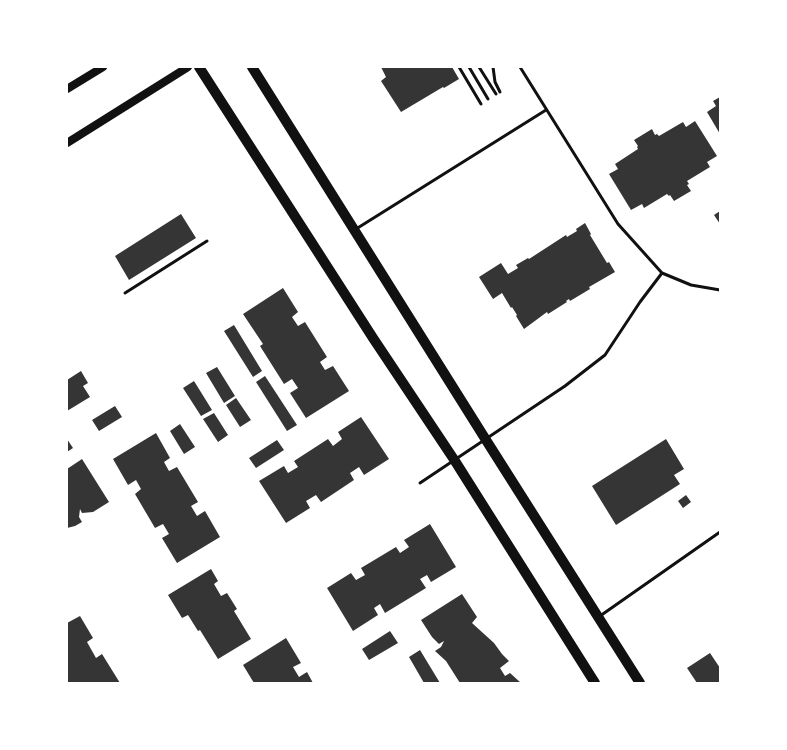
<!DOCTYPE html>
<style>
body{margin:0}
#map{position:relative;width:787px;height:750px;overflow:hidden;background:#fff;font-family:Manrope,sans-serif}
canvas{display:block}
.frame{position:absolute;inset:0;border:68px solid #fff;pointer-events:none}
</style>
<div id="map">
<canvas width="787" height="750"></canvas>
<div class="frame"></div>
</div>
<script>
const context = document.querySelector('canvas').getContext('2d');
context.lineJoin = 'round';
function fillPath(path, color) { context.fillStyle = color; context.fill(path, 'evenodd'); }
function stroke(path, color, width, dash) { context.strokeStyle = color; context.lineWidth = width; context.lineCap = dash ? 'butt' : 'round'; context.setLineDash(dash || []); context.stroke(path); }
fillPath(new Path2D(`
 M 452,67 L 459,79 L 444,88 L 443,87 L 401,112 L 381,81 L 386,77 L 381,67 Z
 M 720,97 L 720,134 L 707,112 L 716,106 L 713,101 Z
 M 695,121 L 717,156 L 707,162 L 710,167 L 687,181 L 689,184 L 687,185 L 691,191 L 674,201 L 670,195 L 669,196 L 667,194 L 644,208 L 642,204 L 631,210 L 609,174 L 618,169 L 615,164 L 638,149 L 637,147 L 638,146 L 634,140 L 652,129 L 655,135 L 657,134 L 659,136 L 683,122 L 686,127 Z
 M 720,211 L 720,224 L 714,215 Z
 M 181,214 L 196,238 L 129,280 L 115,256 Z
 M 585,223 L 591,234 L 590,235 L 607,263 L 609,262 L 615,272 L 589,287 L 590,289 L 570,301 L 569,299 L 566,301 L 567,302 L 548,314 L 547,312 L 524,329 L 516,316 L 517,315 L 512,307 L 511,308 L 502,293 L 493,299 L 479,277 L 501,263 L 508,274 L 518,268 L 516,265 L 528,258 L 529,259 L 566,235 L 567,237 L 577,231 L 576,229 Z
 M 283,288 L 298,312 L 292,317 L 298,326 L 305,322 L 327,357 L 320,362 L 325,370 L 333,366 L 349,391 L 306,418 L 290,393 L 298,388 L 292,379 L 284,384 L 260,346 L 263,344 L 243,314 Z
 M 234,325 L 262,371 L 253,377 L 224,331 Z
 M 217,367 L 235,396 L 224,403 L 206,373 Z
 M 81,371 L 88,383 L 83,386 L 90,397 L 67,411 L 67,380 Z
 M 265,376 L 297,425 L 287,431 L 256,382 Z
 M 194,381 L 212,410 L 201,416 L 183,388 Z
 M 236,398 L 251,420 L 240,427 L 226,405 Z
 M 115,406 L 122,417 L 99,431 L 92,420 Z
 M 214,413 L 228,435 L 218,442 L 203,419 Z
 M 361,417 L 389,459 L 364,475 L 359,467 L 350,473 L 354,480 L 321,502 L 316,495 L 306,501 L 310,508 L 286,523 L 259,481 L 284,466 L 288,473 L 298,467 L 294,461 L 328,439 L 333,446 L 342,439 L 338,432 Z
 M 180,424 L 195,447 L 184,454 L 170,431 Z
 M 156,433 L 170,458 L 164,462 L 169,471 L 177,467 L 198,502 L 191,506 L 197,516 L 205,511 L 220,537 L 177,563 L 162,538 L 169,534 L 163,524 L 155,528 L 135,494 L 141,489 L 136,480 L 128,485 L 113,459 Z
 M 67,439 L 73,448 L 67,452 Z
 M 666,439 L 684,469 L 674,475 L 680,484 L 616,525 L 592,486 Z
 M 277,440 L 284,450 L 256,468 L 249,458 Z
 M 82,459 L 109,502 L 93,512 L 82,513 L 80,509 L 79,517 L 82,522 L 75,526 L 67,528 L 67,469 Z
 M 686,495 L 691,502 L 683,508 L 678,501 Z
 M 430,524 L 456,567 L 431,582 L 427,575 L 420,579 L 426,588 L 385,613 L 380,604 L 374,608 L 378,615 L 353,631 L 327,588 L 351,573 L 356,580 L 365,575 L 361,568 L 396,547 L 400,553 L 409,547 L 404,540 Z
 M 211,569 L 218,581 L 214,584 L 221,596 L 227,593 L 237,609 L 234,611 L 251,639 L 218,659 L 200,630 L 198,631 L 188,615 L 182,618 L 168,595 Z
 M 462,594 L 477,617 L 472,623 L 494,643 L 502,654 L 509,661 L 500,668 L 505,676 L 510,673 L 521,683 L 460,683 L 446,661 L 435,651 L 441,647 L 444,641 L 439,644 L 432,637 L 421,620 Z
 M 80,616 L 93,638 L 87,642 L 96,658 L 102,654 L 120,683 L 67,683 L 67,623 Z
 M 390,631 L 398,643 L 369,660 L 362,649 Z
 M 286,638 L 301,663 L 293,667 L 299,677 L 307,672 L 313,683 L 254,683 L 243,665 Z
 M 420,650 L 440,683 L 424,683 L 409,657 Z
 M 710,653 L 720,668 L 720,683 L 697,683 L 687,668 Z`), '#353535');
stroke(new Path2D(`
 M 459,67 L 481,104
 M 469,67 L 488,99
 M 479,67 L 496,94
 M 493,67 L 495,82 L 500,92
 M 520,67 L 618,224 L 662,273 L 691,285 L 720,290
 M 356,229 L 546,110
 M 125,293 L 207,241
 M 420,483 L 565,386 L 605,355 L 640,302 L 662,273
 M 600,616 L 720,532`), '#111', 3);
stroke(new Path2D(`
 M 67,89 L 103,67
 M 67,143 L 188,67`), '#111', 8);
stroke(new Path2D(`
 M 199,67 L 373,338 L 455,461 L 595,683
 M 252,67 L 486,440 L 640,683`), '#111', 10);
</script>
